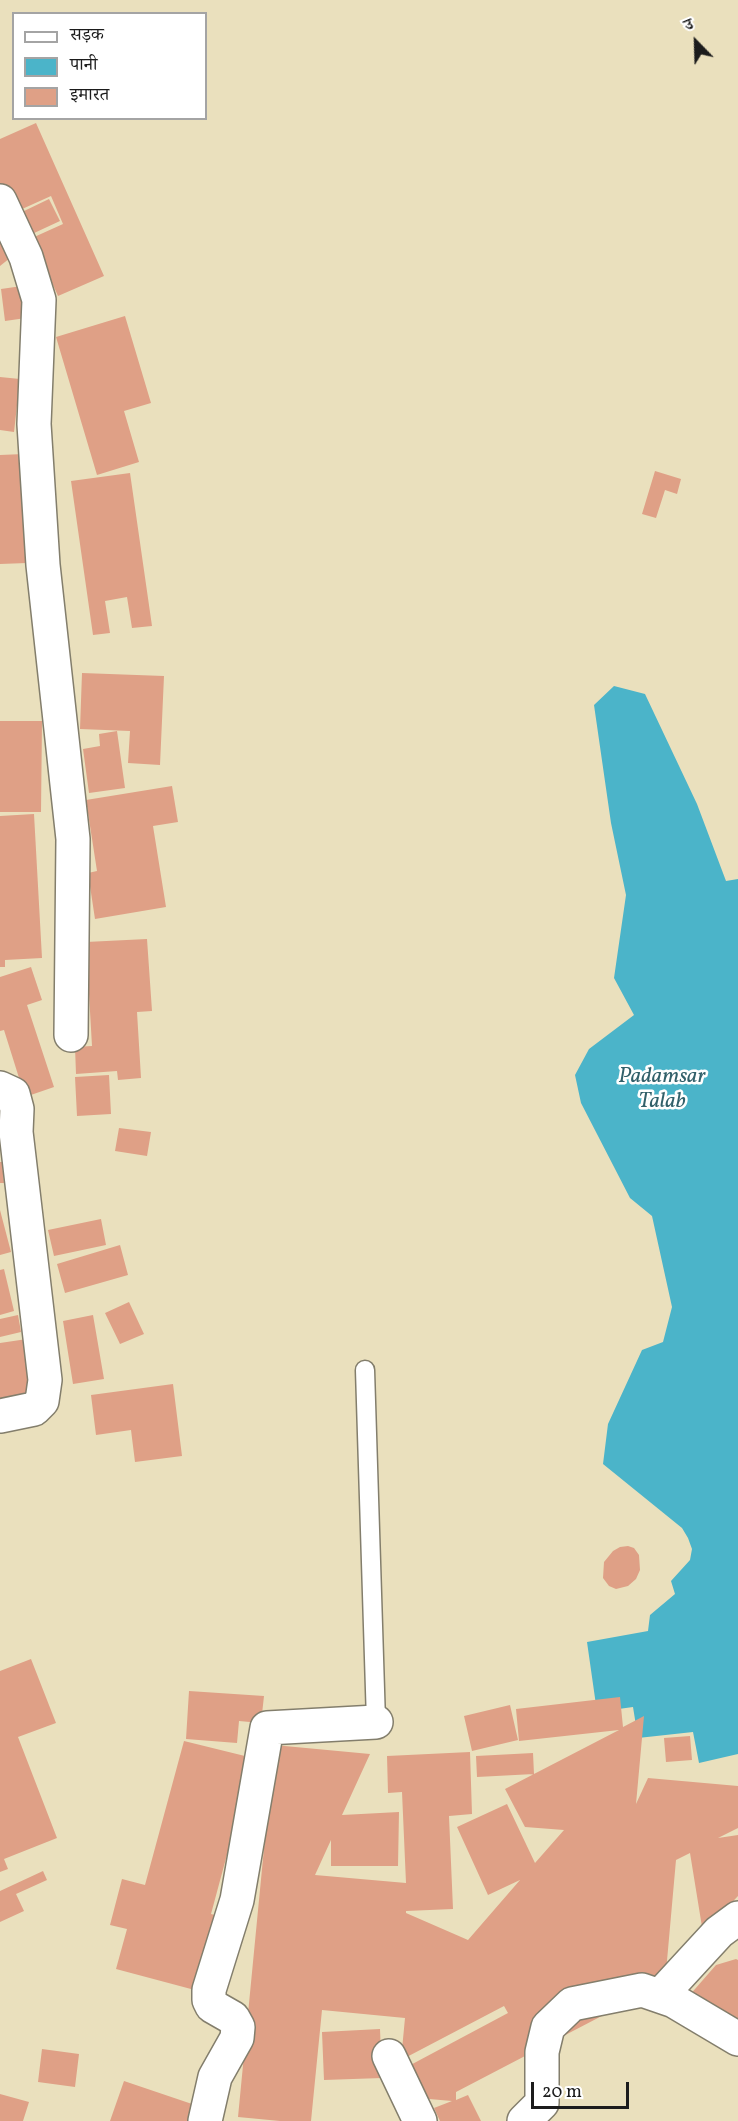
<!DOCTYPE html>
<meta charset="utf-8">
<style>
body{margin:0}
#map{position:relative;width:738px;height:2121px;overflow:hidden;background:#eae0bd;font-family:Vollkorn,"Noto Serif Devanagari",serif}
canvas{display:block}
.legend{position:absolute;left:12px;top:12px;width:195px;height:108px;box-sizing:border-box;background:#fff;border:2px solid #a4a4a4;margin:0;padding:8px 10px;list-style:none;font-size:18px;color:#1c1c1c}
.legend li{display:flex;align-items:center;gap:12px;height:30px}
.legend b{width:30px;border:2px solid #a4a4a4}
.north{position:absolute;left:666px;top:12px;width:60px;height:60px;-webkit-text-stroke:4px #fff;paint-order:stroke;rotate:337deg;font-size:16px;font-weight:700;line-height:24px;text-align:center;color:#1c1c1c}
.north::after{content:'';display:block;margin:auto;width:21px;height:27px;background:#1c1c1c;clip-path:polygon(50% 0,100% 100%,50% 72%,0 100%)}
.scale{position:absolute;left:531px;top:2082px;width:98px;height:27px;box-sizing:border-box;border:3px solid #1c1c1c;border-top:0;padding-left:8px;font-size:18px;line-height:21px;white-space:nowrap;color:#1c1c1c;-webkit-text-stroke:4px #fff;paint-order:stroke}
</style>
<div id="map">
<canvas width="738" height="2121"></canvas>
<ul class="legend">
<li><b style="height:8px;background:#fff"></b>सड़क</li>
<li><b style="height:16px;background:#4bb4c9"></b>पानी</li>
<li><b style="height:16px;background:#dfa086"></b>इमारत</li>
</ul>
<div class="north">उ</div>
<div class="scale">20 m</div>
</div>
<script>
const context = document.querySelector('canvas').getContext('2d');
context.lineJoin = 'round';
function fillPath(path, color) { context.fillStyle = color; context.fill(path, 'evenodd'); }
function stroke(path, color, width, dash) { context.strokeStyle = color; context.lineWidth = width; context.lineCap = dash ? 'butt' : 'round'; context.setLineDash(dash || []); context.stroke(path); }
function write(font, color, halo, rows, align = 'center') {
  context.font = font + ' Vollkorn,serif'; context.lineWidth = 5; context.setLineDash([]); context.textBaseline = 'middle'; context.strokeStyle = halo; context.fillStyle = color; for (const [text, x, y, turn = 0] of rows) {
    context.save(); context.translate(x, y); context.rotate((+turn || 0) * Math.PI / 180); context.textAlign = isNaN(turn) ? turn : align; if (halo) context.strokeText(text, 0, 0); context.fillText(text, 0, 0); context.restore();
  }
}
fillPath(new Path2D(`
 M 614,686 L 645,694 L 697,804 L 726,881 L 738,879 L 738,1754 L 699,1763 L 693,1732 L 638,1738 L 633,1707 L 597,1712 L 587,1642 L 648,1631 L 650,1615 L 675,1594 L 671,1581 L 690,1560 L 692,1549 L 688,1538 L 682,1528 L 603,1464 L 608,1424 L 642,1350 L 663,1342 L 672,1307 L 652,1216 L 630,1198 L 581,1103 L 575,1075 L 589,1049 L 634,1015 L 614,978 L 626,895 L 611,823 L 594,705 Z`), '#4bb4c9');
fillPath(new Path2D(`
 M 36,123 L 104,276 L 58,296 L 32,238 L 63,224 L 51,196 L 11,214 L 0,189 L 0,139 Z
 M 49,199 L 60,221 L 32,234 L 22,212 Z
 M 0,224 L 20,250 L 0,266 Z
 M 22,286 L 26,318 L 5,321 L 1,289 Z
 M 125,316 L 151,403 L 124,411 L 139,462 L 97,475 L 56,337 Z
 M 0,377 L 20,379 L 14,432 L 0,430 Z
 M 24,454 L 27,563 L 0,564 L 0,455 Z
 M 655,471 L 681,479 L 677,494 L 665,490 L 656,518 L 642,514 Z
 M 130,473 L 152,626 L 132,628 L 127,597 L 105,601 L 110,633 L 93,635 L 71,481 Z
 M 82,673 L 164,676 L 160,765 L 128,763 L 130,731 L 80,729 Z
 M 0,721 L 42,721 L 41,812 L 0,812 Z
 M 117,731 L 125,788 L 89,793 L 83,749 L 100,746 L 99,734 Z
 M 172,786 L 178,822 L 153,826 L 166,907 L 95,919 L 88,873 L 97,871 L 86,800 Z
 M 34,814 L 42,958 L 5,960 L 5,967 L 0,967 L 0,816 Z
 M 147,939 L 152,1011 L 137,1012 L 141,1078 L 118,1080 L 117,1071 L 76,1074 L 75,1047 L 92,1046 L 86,942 Z
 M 31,967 L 42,1000 L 27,1005 L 54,1087 L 25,1097 L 4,1030 L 0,1031 L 0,977 Z
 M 109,1075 L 111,1114 L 77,1116 L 75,1077 Z
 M 119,1128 L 151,1132 L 147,1156 L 115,1151 Z
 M 0,1162 L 2,1162 L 4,1183 L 0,1183 Z
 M 0,1210 L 11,1252 L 0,1255 Z
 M 101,1219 L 106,1245 L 54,1256 L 48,1230 Z
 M 120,1245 L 128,1275 L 65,1293 L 57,1264 Z
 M 4,1269 L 14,1311 L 0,1315 L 0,1270 Z
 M 129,1302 L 144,1334 L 120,1344 L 105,1313 Z
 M 18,1315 L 21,1332 L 0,1337 L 0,1319 Z
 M 93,1315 L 104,1379 L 73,1384 L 63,1321 Z
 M 27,1339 L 35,1396 L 0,1400 L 0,1343 Z
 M 173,1384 L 182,1456 L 135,1462 L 131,1430 L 96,1435 L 91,1395 Z
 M 628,1546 L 634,1548 L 639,1555 L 640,1570 L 636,1579 L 628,1586 L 616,1589 L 609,1586 L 603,1578 L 604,1562 L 613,1551 L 620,1547 Z
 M 31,1659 L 56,1723 L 18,1737 L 57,1838 L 4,1859 L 8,1869 L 0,1872 L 0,1671 Z
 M 189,1691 L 264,1696 L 261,1723 L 239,1721 L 237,1743 L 186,1739 Z
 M 620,1697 L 623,1727 L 644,1716 L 636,1804 L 648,1778 L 738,1786 L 738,1828 L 718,1838 L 738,1835 L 738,1896 L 703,1933 L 690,1853 L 676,1860 L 665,1983 L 456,2092 L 456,2100 L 468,2095 L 481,2121 L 440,2121 L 434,2108 L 452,2101 L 418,2098 L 403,2069 L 508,2013 L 504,2006 L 401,2060 L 405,2018 L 322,2010 L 311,2121 L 280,2121 L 238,2117 L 274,1745 L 370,1754 L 342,1815 L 399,1812 L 398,1866 L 331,1866 L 331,1840 L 315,1875 L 406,1883 L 402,1792 L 388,1793 L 387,1756 L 470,1752 L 472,1814 L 449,1816 L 453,1909 L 406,1911 L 406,1913 L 468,1940 L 520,1880 L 488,1895 L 457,1827 L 507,1804 L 535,1863 L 564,1830 L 525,1827 L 505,1789 L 619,1730 L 519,1741 L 516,1709 Z
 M 510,1705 L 518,1740 L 472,1751 L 464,1716 Z
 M 690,1736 L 692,1760 L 666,1762 L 664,1738 Z
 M 184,1741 L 253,1758 L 211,1914 L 226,1918 L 206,1993 L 116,1969 L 127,1929 L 110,1925 L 122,1879 L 145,1885 Z
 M 533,1753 L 534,1774 L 477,1777 L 476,1756 Z
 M 43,1871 L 47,1880 L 16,1894 L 24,1911 L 0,1922 L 0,1891 Z
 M 736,1959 L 738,1960 L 738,2024 L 688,1997 L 716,1965 Z
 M 380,2029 L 382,2078 L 324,2080 L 322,2032 Z
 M 42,2049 L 79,2054 L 75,2087 L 38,2082 Z
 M 124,2081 L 192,2104 L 190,2121 L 110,2121 Z
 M 0,2094 L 29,2102 L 23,2121 L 0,2121 Z`), '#dfa086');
const lane = new Path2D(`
 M 365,1370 L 376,1722`);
const street = new Path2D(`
 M 0,201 L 26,257 L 39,300 L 34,424 L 43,565 L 73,839 L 71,1035
 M 0,1088 L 13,1094 L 17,1109 L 16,1132 L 45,1380 L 42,1401 L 34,1409 L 0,1416
 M 660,1996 L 719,1932 L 738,1918
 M 389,2056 L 420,2121
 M 205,2121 L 215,2077 L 237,2038 L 238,2027 L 233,2018 L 212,2006 L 209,2000 L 209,1990 L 237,1900 L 267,1728 L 376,1722
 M 524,2121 L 542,2103 L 542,2052 L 548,2027 L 572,2004 L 642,1990 L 674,2001 L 738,2039`);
stroke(lane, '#837e6c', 21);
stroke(street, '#837e6c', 36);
stroke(lane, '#fff', 18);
stroke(street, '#fff', 33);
write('italic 22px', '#31606a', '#fff', [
 ["Padamsar",662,1078],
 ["Talab",662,1103]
]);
</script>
